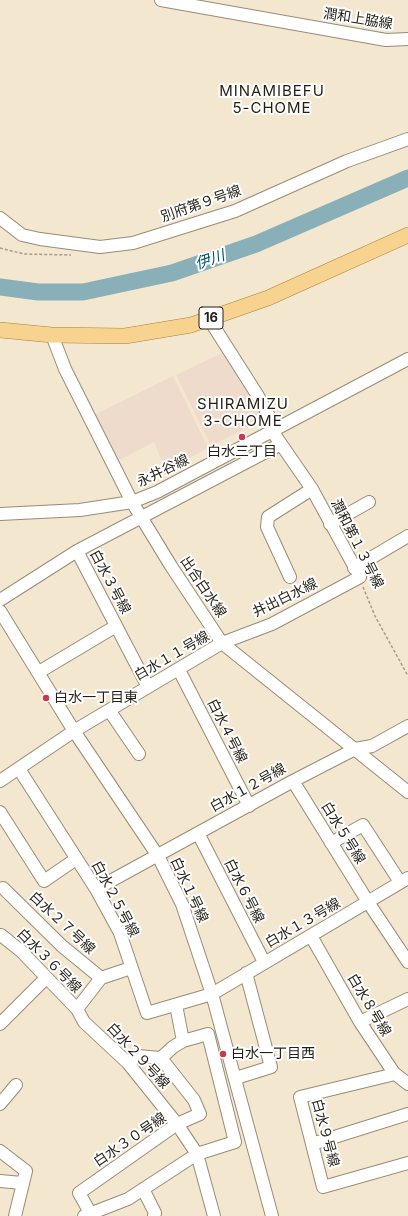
<!DOCTYPE html>
<meta charset="utf-8">
<style>
body{margin:0}
canvas{display:block;background:#f4e7d0}
</style>
<canvas width="408" height="1216"></canvas>
<script>
const context = document.querySelector('canvas').getContext('2d');
context.lineJoin = 'round';
function fillPath(path, color) { context.fillStyle = color; context.fill(path, 'evenodd'); }
function stroke(path, color, width, dash) { context.strokeStyle = color; context.lineWidth = width; context.lineCap = dash ? 'butt' : 'round'; context.setLineDash(dash || []); context.stroke(path); }
function write(font, color, halo, rows, align = 'center') {
  context.font = font + ' Inter,"Noto Sans JP",sans-serif'; context.lineWidth = 4; context.setLineDash([]); context.textBaseline = 'middle'; context.strokeStyle = halo; context.fillStyle = color; for (const [text, x, y, turn = 0] of rows) {
    context.save(); context.translate(x, y); context.rotate((+turn || 0) * Math.PI / 180); context.textAlign = isNaN(turn) ? turn : align; if (halo) context.strokeText(text, 0, 0); context.fillText(text, 0, 0); context.restore();
  }
}
fillPath(new Path2D(`
 M 224,352 L 266,418 L 211,446 L 176,375 Z
 M 173,376 L 208,448 L 166,471 L 154,442 L 116,462 L 94,415 Z`), '#efdbcc');
stroke(new Path2D(`
 M 0,287 L 38,292 L 83,292 L 172,273 L 256,244 L 408,178`), '#89afb9', 17);
const minor = new Path2D(`
 M 161,0 L 386,40 L 408,39
 M 0,218 L 22,235 L 40,239 L 100,247 L 133,243 L 235,211 L 347,161 L 408,139
 M 209,319 L 258,396 L 276,429
 M 52,335 L 65,369 L 132,502 L 171,566 L 222,643 L 408,792
 M 0,514 L 80,510 L 132,502 L 157,492 L 408,359
 M 330,524 L 369,502
 M 77,551 L 281,444
 M 354,568 L 408,536
 M 290,577 L 267,527 L 268,517 L 312,489
 M 0,600 L 77,551 L 148,687
 M 0,611 L 74,731 L 158,856 L 182,904 L 212,994 L 272,1216
 M 179,670 L 249,806
 M 39,672 L 116,626
 M 109,710 L 139,754
 M 19,769 L 96,889 L 120,933 L 147,1013 L 212,994 L 408,878
 M 0,781 L 74,731 L 222,643 L 272,624 L 360,577 L 312,489 L 272,431
 M 293,781 L 368,902 L 408,962
 M 0,812 L 44,881 L 76,859
 M 198,833 L 264,962
 M 331,843 L 363,825 L 400,882
 M 3,888 L 62,946 L 101,978
 M 96,889 L 293,781 L 355,749 L 372,746 L 408,726
 M 1,935 L 21,951 L 77,1009 L 101,978 L 131,968
 M 311,936 L 360,1022 L 394,1073 L 408,1084
 M 77,1009 L 84,1022 L 128,1063 L 177,1124 L 200,1114 L 194,1100 L 161,1058
 M 360,1022 L 408,999
 M 0,1024 L 46,978
 M 128,1063 L 137,1056 L 161,1058 L 173,1047 L 183,1041
 M 395,1074 L 300,1097 L 323,1187 L 408,1163
 M 236,1078 L 271,1067 L 246,973
 M 0,1104 L 16,1085
 M 312,1144 L 408,1114
 M 0,1151 L 26,1171 L 15,1216
 M 0,1181 L 22,1183
 M 143,1189 L 155,1213 L 154,1216
 M 84,1216 L 128,1199 L 197,1154 L 235,1142 L 208,1034 L 183,1041 L 176,1005
 M 92,1216 L 79,1193 L 177,1124 L 197,1154 L 214,1216`);
const major = new Path2D(`
 M 0,330 L 52,335 L 125,336 L 191,325 L 268,298 L 408,235`);
stroke(minor, '#988c76', 14);
stroke(major, '#aa8135', 16);
stroke(new Path2D(`
 M 0,248 L 24,254 L 71,255
 M 295,587 L 301,598
 M 363,587 L 375,616 L 408,676`), '#a59c8a', 1.5, [3, 2]);
stroke(minor, '#fff', 12);
stroke(major, '#f7d38f', 15);
for (const [x, y, r, color] of [
 [242,437,4,"#ca3a4f"],
 [46,698,4,"#ca3a4f"],
 [223,1054,4,"#ca3a4f"]
]) { const dot = new Path2D(); dot.arc(x, y, r, 0, 2 * Math.PI); context.fillStyle = color; context.fill(dot); stroke(dot, '#fff', 1.5); }
for (const [x, y, w] of [
 [211,318,24]
]) { const box = new Path2D(); box.roundRect(x - w / 2, y - 11, w, 22, 3); context.fillStyle = '#fff'; context.fill(box); stroke(box, '#231f16', 1); }
write('bold 13px', '#231f16', null, [
 ["16",211,318]
]);
write('14px', '#231f16', '#fff', [
 ["潤和上脇線",358,19,9],
 ["別府第９号線",201,204,-19],
 ["永井谷線",163,471,-26],
 ["潤和第１３号線",357,544,63],
 ["白水３号線",110,582,62],
 ["出合白水線",203,587,56],
 ["井出白水線",285,598,-26],
 ["白水１１号線",172,656,-30],
 ["白水４号線",227,731,63],
 ["白水１２号線",248,788,-29],
 ["白水５号線",343,833,58],
 ["白水１号線",189,890,65],
 ["白水６号線",244,891,63],
 ["白水２５号線",115,899,62],
 ["白水２７号線",62,923,43],
 ["白水１３号線",303,923,-30],
 ["白水３６号線",49,961,45],
 ["白水８号線",369,1005,59],
 ["白水２９号線",138,1056,47],
 ["白水９号線",325,1133,75],
 ["白水３０号線",130,1140,-34]
]);
write('14px', '#231f16', '#fff', [
 ["白水三丁目",242,452,"center"],
 ["白水一丁目東",54,698],
 ["白水一丁目西",231,1054]
], 'left');
context.letterSpacing = '1px';
write('15px', '#231f16', '#fff', [
 ["MINAMIBEFU",272,91],
 ["5-CHOME",272,108],
 ["SHIRAMIZU",243,404],
 ["3-CHOME",243,421]
]);
context.letterSpacing = '0px';
write('italic 15px', '#005665', '#fff', [
 ["伊川",210,260,-19]
]);
</script>
